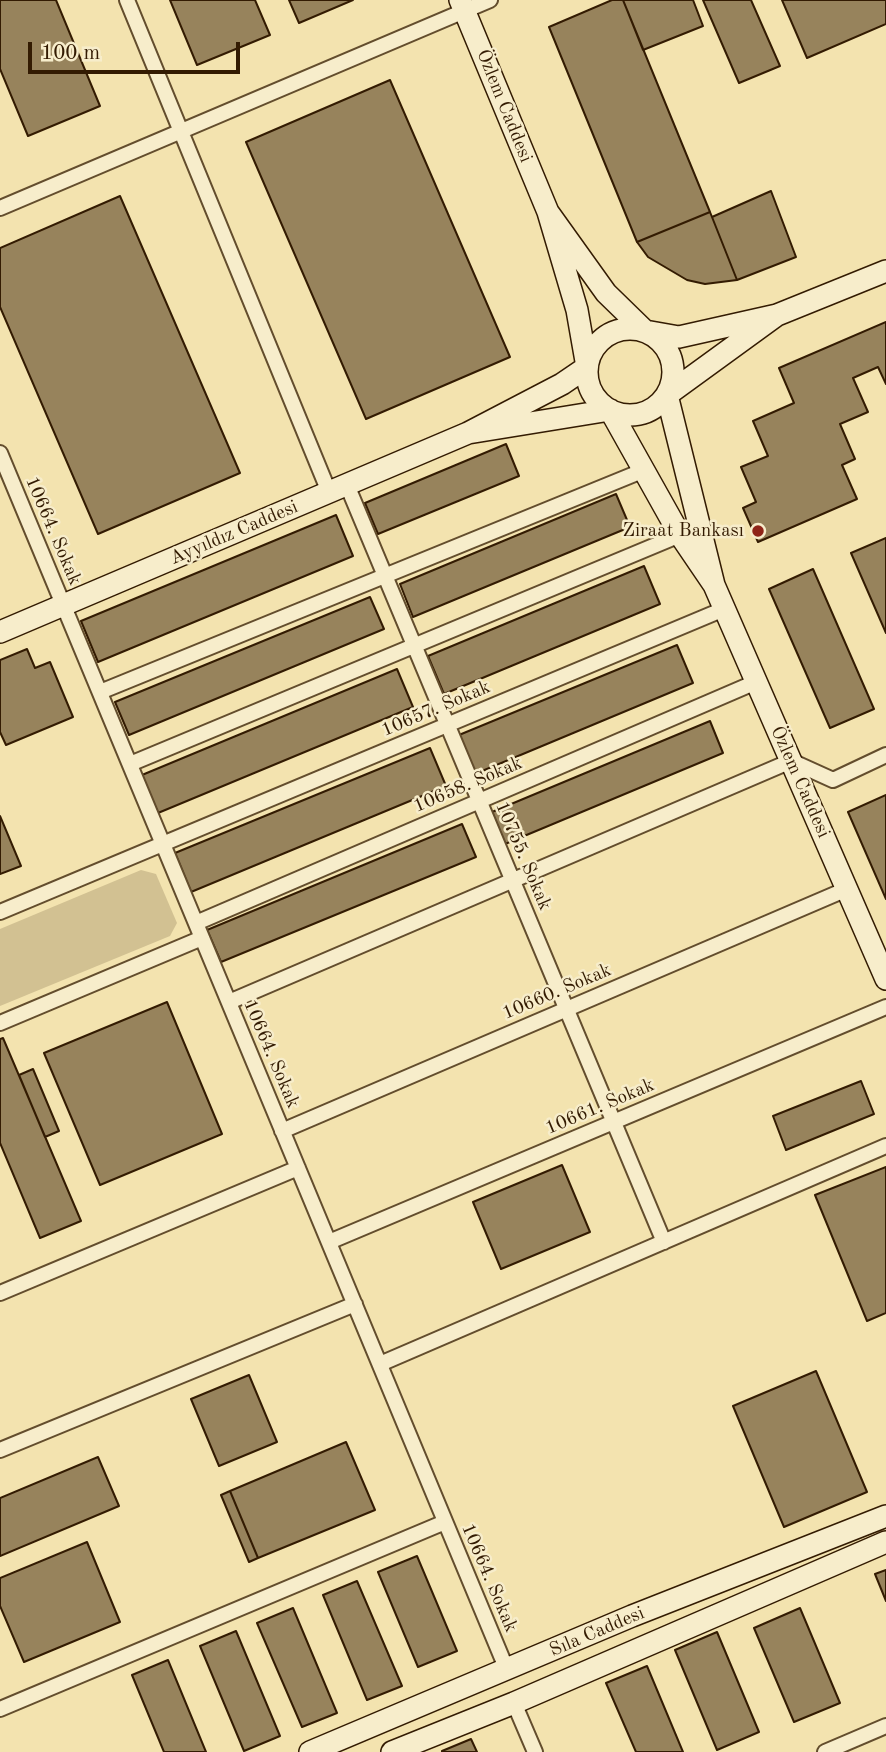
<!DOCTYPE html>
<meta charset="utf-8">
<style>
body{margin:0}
#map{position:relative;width:886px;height:1752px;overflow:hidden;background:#f3e3af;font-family:"Old Standard TT",serif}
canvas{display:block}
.scale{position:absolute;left:28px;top:42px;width:212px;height:32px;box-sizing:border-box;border:4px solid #331b02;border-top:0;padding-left:9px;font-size:21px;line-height:24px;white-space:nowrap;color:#331b02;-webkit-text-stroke:5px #f7edcb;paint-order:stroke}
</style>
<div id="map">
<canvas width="886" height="1752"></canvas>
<div class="scale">100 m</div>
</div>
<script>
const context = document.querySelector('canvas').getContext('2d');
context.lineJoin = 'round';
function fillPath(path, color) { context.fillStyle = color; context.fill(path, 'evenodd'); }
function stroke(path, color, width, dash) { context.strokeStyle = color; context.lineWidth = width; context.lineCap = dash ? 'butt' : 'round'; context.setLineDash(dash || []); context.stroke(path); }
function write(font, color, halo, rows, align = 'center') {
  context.font = font + ' "Old Standard TT",serif'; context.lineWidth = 5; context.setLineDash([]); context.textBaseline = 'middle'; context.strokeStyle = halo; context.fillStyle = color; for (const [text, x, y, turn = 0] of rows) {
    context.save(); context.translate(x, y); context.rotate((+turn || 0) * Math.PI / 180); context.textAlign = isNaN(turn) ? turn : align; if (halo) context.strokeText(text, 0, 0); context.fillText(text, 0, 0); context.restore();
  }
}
fillPath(new Path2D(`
 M 141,870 L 156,874 L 177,923 L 170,936 L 0,1006 L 0,929 Z`), '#d2c192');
const building = new Path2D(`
 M 0,0 L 56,0 L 100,106 L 28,136 L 0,69 Z
 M 170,0 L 255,0 L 270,35 L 197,65 Z
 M 289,0 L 353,0 L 299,23 Z
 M 612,0 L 623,0 L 710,212 L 637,242 L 549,27 Z
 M 623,0 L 693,0 L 703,26 L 643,50 Z
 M 703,0 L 751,0 L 780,66 L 739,83 Z
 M 782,0 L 886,0 L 886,24 L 807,58 Z
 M 390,80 L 510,357 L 366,419 L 246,142 Z
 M 771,191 L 796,257 L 737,280 L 712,217 Z
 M 120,196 L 240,473 L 98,534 L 0,307 L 0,248 Z
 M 710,212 L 737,280 L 705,284 L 687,280 L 648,257 L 637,242 Z
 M 886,322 L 886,384 L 878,367 L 853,378 L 868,412 L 840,424 L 855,459 L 842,465 L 857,499 L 758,542 L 743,508 L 756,502 L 741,467 L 768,456 L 753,421 L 794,403 L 779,368 Z
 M 506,444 L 519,476 L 378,534 L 365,503 Z
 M 616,494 L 630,527 L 413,617 L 400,584 Z
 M 336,515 L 353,556 L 98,662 L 81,621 Z
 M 886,538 L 886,633 L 851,553 Z
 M 644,566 L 660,604 L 444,694 L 428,656 Z
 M 813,569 L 874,709 L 830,728 L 769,589 Z
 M 370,597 L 384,629 L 129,735 L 115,702 Z
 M 677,645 L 693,683 L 475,774 L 459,735 Z
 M 27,649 L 35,668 L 50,662 L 73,717 L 6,745 L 0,732 L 0,660 Z
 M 397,669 L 413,707 L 158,813 L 142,775 Z
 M 710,721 L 723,753 L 505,844 L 492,812 Z
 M 430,748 L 446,786 L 191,892 L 175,853 Z
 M 886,795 L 886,899 L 848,812 Z
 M 0,816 L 21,866 L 0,874 Z
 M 462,824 L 476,857 L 221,962 L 207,930 Z
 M 167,1002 L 222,1134 L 100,1185 L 44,1053 Z
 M 3,1038 L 81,1221 L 40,1238 L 0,1143 L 0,1039 Z
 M 33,1069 L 59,1131 L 45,1137 L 19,1075 Z
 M 861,1081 L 874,1114 L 786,1150 L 773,1116 Z
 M 562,1165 L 590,1232 L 501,1269 L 473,1202 Z
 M 886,1167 L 886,1313 L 867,1321 L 815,1195 Z
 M 816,1371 L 867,1492 L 784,1527 L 733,1406 Z
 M 249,1375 L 277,1442 L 219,1466 L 191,1399 Z
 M 346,1442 L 375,1510 L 258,1558 L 230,1491 Z
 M 98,1457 L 119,1506 L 0,1556 L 0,1498 Z
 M 230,1491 L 258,1558 L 249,1562 L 221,1495 Z
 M 87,1542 L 120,1622 L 24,1662 L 0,1606 L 0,1578 Z
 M 417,1556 L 457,1651 L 418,1667 L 378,1572 Z
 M 886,1570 L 886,1601 L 875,1574 Z
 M 357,1581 L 402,1686 L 367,1700 L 323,1595 Z
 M 293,1608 L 337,1713 L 302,1727 L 257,1623 Z
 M 800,1608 L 840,1703 L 794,1722 L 754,1628 Z
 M 236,1631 L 280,1736 L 244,1751 L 200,1646 Z
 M 717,1632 L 759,1732 L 717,1750 L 675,1650 Z
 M 168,1660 L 206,1752 L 164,1752 L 132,1675 Z
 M 647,1666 L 683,1752 L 636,1752 L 606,1683 Z
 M 471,1739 L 477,1752 L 442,1752 L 442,1751 Z`);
fillPath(building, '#97835c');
stroke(building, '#331b02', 2);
const street = new Path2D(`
 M 127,0 L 329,492
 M 0,208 L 490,0
 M 0,453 L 507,1670
 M 347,485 L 664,1242
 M 100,692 L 642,471
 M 130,764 L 680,535
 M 0,912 L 724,609
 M 196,923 L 756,682
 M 229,1002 L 791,761 L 833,780 L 886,755
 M 0,1023 L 202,938
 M 282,1131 L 847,889
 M 329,1242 L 886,1007
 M 0,1293 L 298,1168
 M 380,1364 L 886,1146
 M 0,1450 L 355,1304
 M 514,1703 L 535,1752
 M 0,1709 L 445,1522
 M 825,1752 L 886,1726`);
const secondary = new Path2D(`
 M 460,0 L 548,212
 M 548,212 L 606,293 L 645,331 L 679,337 L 777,315 L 667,395 L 714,585 L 680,535 L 610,410 L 468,433 L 562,384 L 587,367 L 577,310 Z
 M 777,315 L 886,271
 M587 372a43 43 0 1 1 86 0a43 43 0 1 1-86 0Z
 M 714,585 L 886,979
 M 0,632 L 468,433
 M 310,1752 L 632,1616 L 886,1516
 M 392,1752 L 514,1703 L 886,1542`);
stroke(street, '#634d2d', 18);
stroke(secondary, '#331b02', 24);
stroke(street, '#f7edcb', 14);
stroke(secondary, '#f7edcb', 21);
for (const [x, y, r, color] of [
 [758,531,7,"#8f2418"]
]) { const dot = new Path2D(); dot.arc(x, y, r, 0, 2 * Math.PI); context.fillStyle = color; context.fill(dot); stroke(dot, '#f7edcb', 2.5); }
write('19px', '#331b02', '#f7edcb', [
 ["Özlem Caddesi",504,106,68],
 ["10664. Sokak",53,531,67],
 ["Ayyıldız Caddesi",234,533,-23],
 ["10657. Sokak",436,709,-23],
 ["Özlem Caddesi",800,782,66],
 ["10658. Sokak",468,785,-23],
 ["10755. Sokak",523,856,67],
 ["10660. Sokak",557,992,-23],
 ["10664. Sokak",271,1054,67],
 ["10661. Sokak",600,1107,-23],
 ["10664. Sokak",489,1578,67],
 ["Sıla Caddesi",597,1632,-23]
]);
write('19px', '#331b02', '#f7edcb', [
 ["Ziraat Bankası",744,531]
], 'right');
</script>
